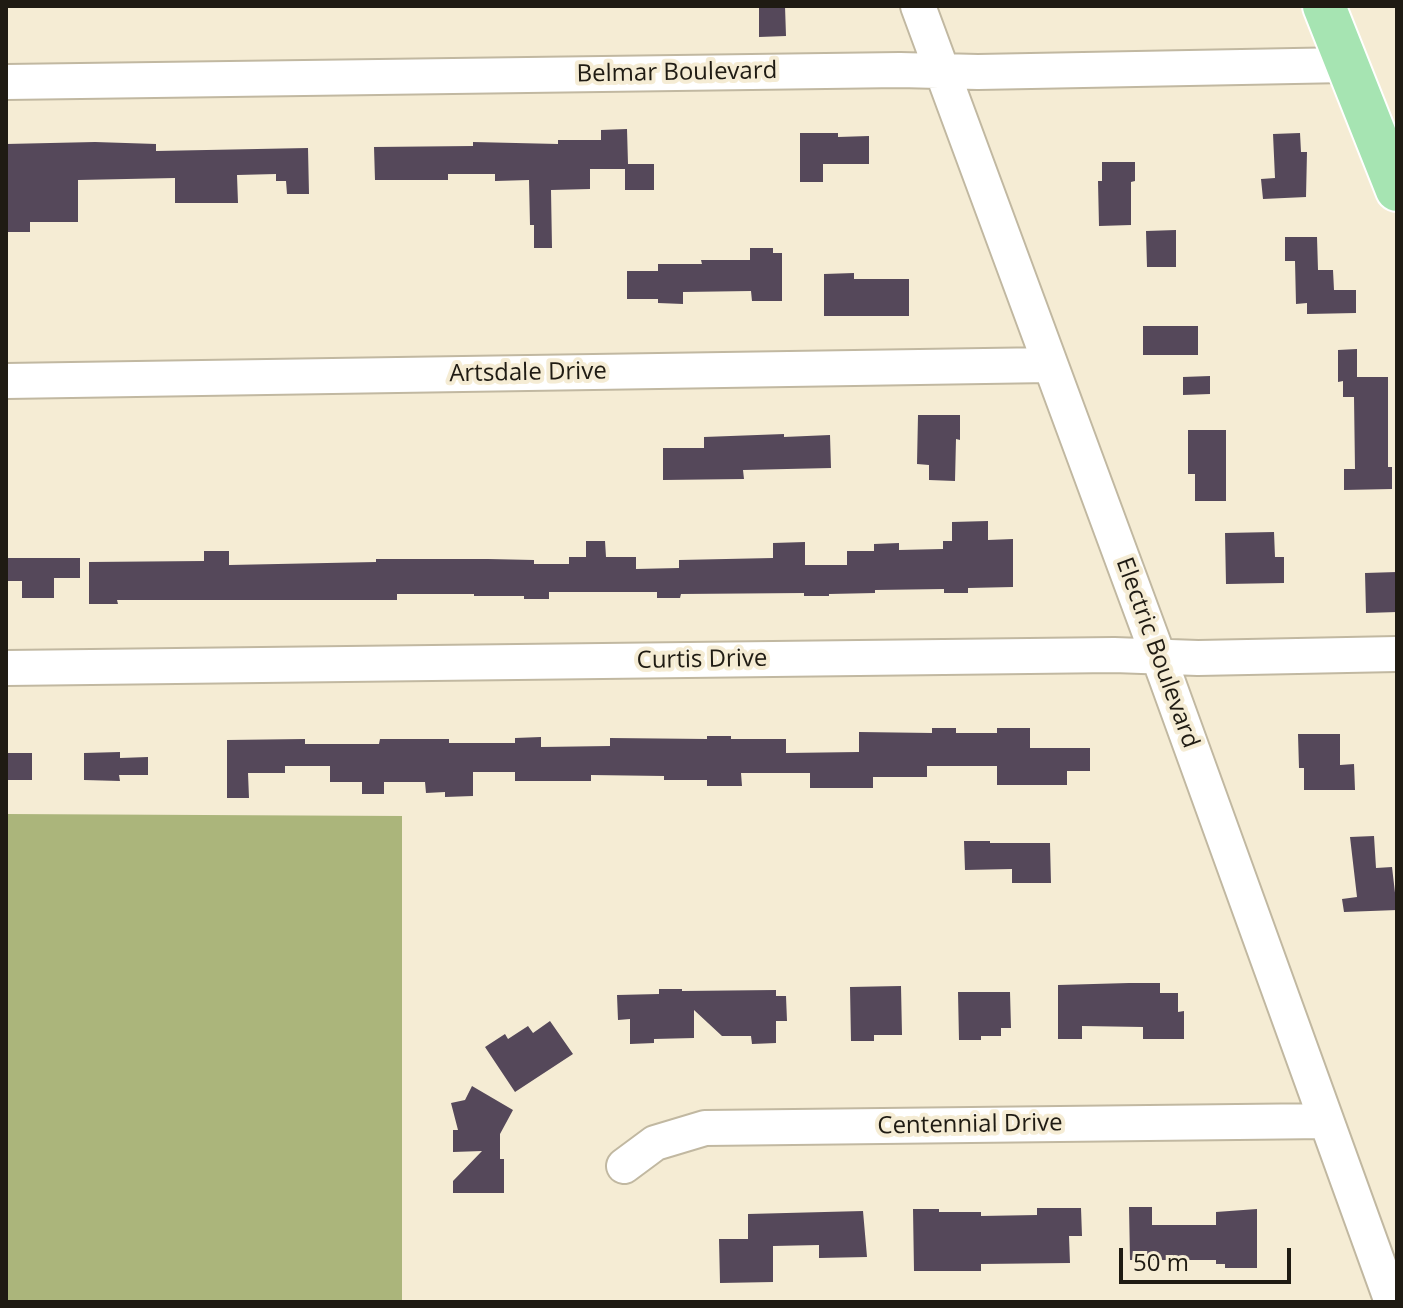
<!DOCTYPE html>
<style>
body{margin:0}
#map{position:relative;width:1403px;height:1308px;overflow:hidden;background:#f5ecd4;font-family:"Open Sans",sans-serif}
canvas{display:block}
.frame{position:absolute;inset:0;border:8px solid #1f1b13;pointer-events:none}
.scale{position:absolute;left:1119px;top:1248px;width:172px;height:36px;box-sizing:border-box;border:4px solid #1f1b13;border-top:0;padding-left:10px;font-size:24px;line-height:28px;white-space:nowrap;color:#1f1b13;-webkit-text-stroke:6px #f5ecd4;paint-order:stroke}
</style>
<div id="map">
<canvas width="1403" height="1308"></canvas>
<div class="frame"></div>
<div class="scale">50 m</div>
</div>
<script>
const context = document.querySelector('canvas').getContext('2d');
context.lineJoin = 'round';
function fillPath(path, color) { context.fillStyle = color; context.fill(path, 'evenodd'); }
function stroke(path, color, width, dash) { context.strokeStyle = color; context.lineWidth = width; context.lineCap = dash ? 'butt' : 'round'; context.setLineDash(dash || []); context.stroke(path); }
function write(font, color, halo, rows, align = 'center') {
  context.font = font + ' "Open Sans",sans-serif'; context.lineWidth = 8; context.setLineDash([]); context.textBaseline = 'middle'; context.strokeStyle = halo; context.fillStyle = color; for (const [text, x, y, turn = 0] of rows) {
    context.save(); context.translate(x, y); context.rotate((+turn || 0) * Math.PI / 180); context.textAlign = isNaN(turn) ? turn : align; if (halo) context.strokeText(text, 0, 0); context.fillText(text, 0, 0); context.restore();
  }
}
fillPath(new Path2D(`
 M 6,814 L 402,816 L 402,1302 L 6,1302 Z`), '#abb57b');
fillPath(new Path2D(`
 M 759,6 L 785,6 L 786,36 L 759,37 Z
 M 627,129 L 628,164 L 654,164 L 654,190 L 625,190 L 625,169 L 590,169 L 590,189 L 551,190 L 552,248 L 534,248 L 534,225 L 530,225 L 529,180 L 495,181 L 495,174 L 448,174 L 448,180 L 375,180 L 374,147 L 473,146 L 473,142 L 558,144 L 558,140 L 601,140 L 601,130 Z
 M 800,133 L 838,133 L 838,137 L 869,136 L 869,164 L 823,164 L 823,182 L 800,182 Z
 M 1300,133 L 1301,152 L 1307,152 L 1306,197 L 1263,199 L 1261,179 L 1275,178 L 1273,134 Z
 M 95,142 L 156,144 L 156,151 L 308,148 L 309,194 L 287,194 L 286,181 L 276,181 L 276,174 L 237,175 L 238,203 L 175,203 L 175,178 L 78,180 L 78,222 L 30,222 L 30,232 L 7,232 L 6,144 Z
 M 1102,162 L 1135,162 L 1135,181 L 1131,182 L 1131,225 L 1099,226 L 1098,181 L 1102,181 Z
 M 1176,230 L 1176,267 L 1147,267 L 1146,231 Z
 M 1285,237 L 1317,237 L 1318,270 L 1333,270 L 1334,290 L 1356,290 L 1356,313 L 1307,314 L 1307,303 L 1296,304 L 1295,261 L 1285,261 Z
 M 750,248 L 773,248 L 773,253 L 782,253 L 782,301 L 752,301 L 751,291 L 683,292 L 683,304 L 658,303 L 658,299 L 627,299 L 627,271 L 658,271 L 658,264 L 702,264 L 701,260 L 750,260 Z
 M 854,273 L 854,279 L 909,279 L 909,316 L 824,316 L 824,274 Z
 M 1143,326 L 1198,326 L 1198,355 L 1143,355 Z
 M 1357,349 L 1357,377 L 1388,377 L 1388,467 L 1392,467 L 1392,489 L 1344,490 L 1344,469 L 1355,469 L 1354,397 L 1343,397 L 1343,381 L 1338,382 L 1338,350 Z
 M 1210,376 L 1210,394 L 1183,395 L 1183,377 Z
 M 918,415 L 960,415 L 960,440 L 956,439 L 955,481 L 929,480 L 929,465 L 917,464 Z
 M 1188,430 L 1226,430 L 1226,501 L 1195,501 L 1195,474 L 1188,474 Z
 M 784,434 L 784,437 L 830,435 L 831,468 L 743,470 L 744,479 L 663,480 L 663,448 L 704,448 L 704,437 Z
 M 988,521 L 988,540 L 1013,539 L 1013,587 L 968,588 L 968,593 L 944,593 L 944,589 L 875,590 L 875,593 L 829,594 L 829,596 L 804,596 L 804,593 L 681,594 L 680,598 L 657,598 L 657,592 L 549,592 L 549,599 L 524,599 L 524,596 L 474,596 L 474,594 L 397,594 L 397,600 L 117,600 L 118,604 L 89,604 L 89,562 L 204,561 L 204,551 L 229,551 L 229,565 L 376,562 L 376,559 L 488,559 L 534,560 L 534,564 L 569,564 L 569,557 L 586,557 L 586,541 L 605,541 L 606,557 L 636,557 L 636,569 L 679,568 L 679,560 L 773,558 L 773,543 L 805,542 L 805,565 L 847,565 L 847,551 L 874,551 L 874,544 L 899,543 L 899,550 L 943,549 L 943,541 L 952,541 L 952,522 Z
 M 1274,532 L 1275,557 L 1284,557 L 1284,583 L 1226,584 L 1225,533 Z
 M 6,558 L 80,558 L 80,578 L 54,578 L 54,598 L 22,598 L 22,581 L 6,581 Z
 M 1397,572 L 1397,612 L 1366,613 L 1365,573 Z
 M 932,728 L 956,728 L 956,733 L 997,733 L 997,728 L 1030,728 L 1030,748 L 1090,748 L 1090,771 L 1067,771 L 1067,785 L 997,785 L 997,766 L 927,766 L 927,777 L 873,777 L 873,788 L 810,788 L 810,773 L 741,773 L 742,786 L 707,786 L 707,780 L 664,780 L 664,776 L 591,775 L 591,781 L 515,781 L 515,772 L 473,772 L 473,796 L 445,797 L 445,792 L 426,793 L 425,782 L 384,782 L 384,794 L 362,794 L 362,782 L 330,782 L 330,766 L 285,766 L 285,773 L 248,773 L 249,798 L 227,798 L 227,740 L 305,739 L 305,744 L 379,744 L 380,739 L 449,739 L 449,743 L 515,743 L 515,738 L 541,737 L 541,747 L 610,746 L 610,738 L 707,739 L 707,736 L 731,736 L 731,739 L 786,739 L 786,753 L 859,752 L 859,732 L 932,733 Z
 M 1298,734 L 1340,734 L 1340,765 L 1354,764 L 1355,790 L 1304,790 L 1304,768 L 1299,768 Z
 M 120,752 L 120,758 L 148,757 L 148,775 L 119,775 L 120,781 L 84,780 L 84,753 Z
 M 6,753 L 32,753 L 32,780 L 6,780 Z
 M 1374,836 L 1376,868 L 1392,867 L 1397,910 L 1344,912 L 1342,899 L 1357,897 L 1350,837 Z
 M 964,841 L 990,841 L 990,843 L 1050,843 L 1051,883 L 1012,883 L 1012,869 L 965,870 Z
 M 1129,983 L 1160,983 L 1160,993 L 1178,993 L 1178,1012 L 1184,1011 L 1184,1039 L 1143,1039 L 1143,1027 L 1082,1026 L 1082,1039 L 1058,1039 L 1058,985 Z
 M 901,986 L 902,1035 L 874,1035 L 874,1041 L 851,1041 L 850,987 Z
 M 659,989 L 682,989 L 682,991 L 776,990 L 776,996 L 786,996 L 787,1021 L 776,1021 L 776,1043 L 752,1044 L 751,1036 L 722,1036 L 694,1010 L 694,1038 L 654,1039 L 654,1043 L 630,1044 L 630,1019 L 618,1020 L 617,995 L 659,994 Z
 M 958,992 L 1010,992 L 1011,1028 L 1001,1028 L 1001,1036 L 981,1036 L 981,1040 L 959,1040 Z
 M 550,1021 L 573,1054 L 515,1092 L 485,1047 L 505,1034 L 508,1039 L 528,1026 L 533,1033 Z
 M 472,1086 L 513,1110 L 500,1134 L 500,1159 L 504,1159 L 504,1193 L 453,1193 L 453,1181 L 482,1151 L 453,1152 L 453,1130 L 458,1130 L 451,1103 L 465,1100 Z
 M 1129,1207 L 1152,1207 L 1152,1225 L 1216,1225 L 1216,1212 L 1257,1209 L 1257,1268 L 1225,1268 L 1225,1264 L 1216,1264 L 1216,1260 L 1130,1260 Z
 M 1037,1208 L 1081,1208 L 1082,1236 L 1069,1236 L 1070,1263 L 981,1264 L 981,1271 L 914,1271 L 913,1209 L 939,1209 L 939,1212 L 981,1212 L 981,1216 L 1037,1215 Z
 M 863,1211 L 867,1257 L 819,1258 L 819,1245 L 773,1246 L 773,1282 L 720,1283 L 719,1239 L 748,1239 L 748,1214 Z`), '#55485a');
const minor = new Path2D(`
 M 918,6 L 1166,677 L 1392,1302
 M 6,82 L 900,70 L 978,72 L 1347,65
 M 6,381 L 1050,365
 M 6,668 L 1114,655 L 1198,658 L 1397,654
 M 624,1166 L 655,1143 L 705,1128 L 1326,1121`);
const major = new Path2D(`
 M 1324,6 L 1397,190`);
stroke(minor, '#c1b8a1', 38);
stroke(major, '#fff', 46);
stroke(minor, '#fff', 34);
stroke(major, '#a6e4b2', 42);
write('24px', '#1f1b13', '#f5ecd4', [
 ["Belmar Boulevard",677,73,-1],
 ["Artsdale Drive",528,373,-1],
 ["Electric Boulevard",1157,653,70],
 ["Curtis Drive",702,660,-1],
 ["Centennial Drive",970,1125,-1]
]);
</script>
